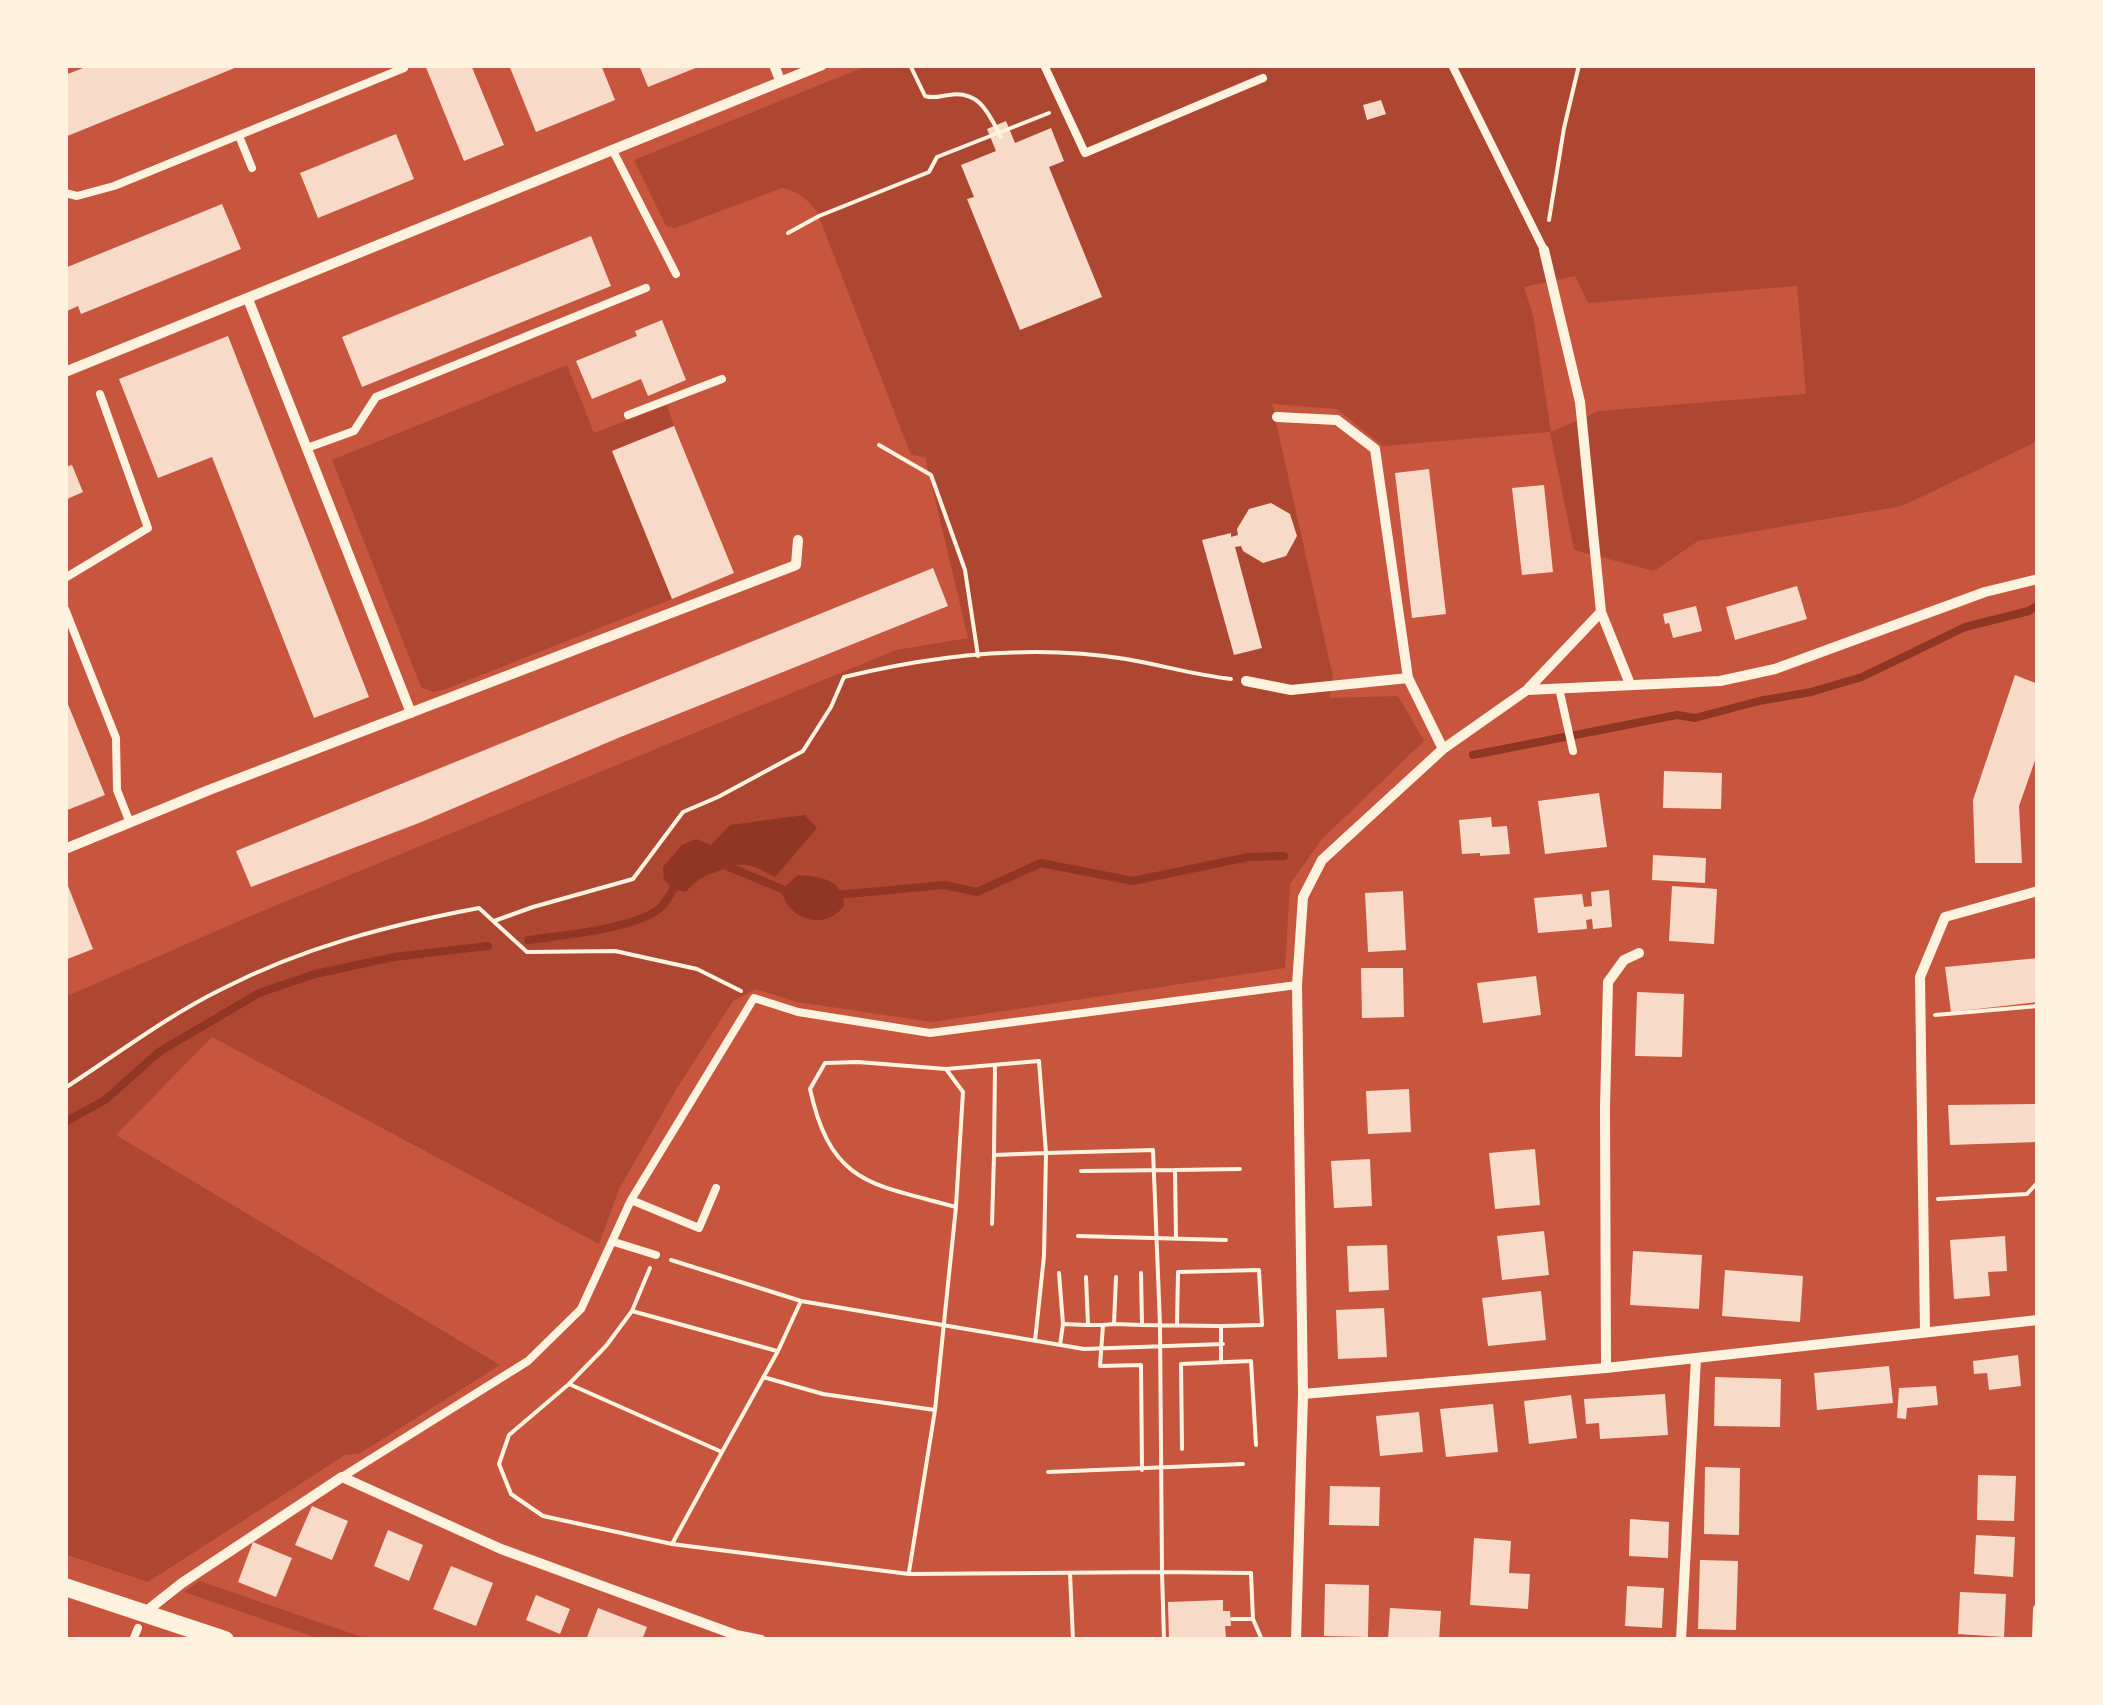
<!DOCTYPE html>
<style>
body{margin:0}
#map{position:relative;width:2103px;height:1705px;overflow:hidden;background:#c8553d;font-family:Inter,sans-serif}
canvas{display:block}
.frame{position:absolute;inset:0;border:68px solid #fff3e0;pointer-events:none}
</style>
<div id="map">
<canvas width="2103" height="1705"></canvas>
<div class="frame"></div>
</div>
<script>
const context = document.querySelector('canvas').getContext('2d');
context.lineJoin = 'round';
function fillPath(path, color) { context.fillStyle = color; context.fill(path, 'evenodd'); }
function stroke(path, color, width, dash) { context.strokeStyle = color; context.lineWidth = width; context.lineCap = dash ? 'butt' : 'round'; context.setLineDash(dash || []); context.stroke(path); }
fillPath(new Path2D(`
 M 869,65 L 2038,65 L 2038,441 L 1902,506 L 1698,541 L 1654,571 L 1574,550 L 1550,432 L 1383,446 L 1337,409 L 1272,404 L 1333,677 L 1329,698 L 1398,696 L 1424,741 L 1322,839 L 1290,884 L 1285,968 L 932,1022 L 797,1002 L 755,989 L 733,1001 L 677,1088 L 619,1189 L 599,1244 L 212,1037 L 116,1135 L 500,1365 L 359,1454 L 345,1455 L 148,1582 L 65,1554 L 65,997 L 253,915 L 896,650 L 968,638 L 925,457 L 911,455 L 817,212 C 807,199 798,191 782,188 L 675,228 L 666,226 L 634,160 ZM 1575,276 L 1588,303 L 1797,286 L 1806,394 L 1599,411 L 1551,432 L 1533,315 L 1524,287 Z
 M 567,365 L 594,433 L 667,405 L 674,426 L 612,451 L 672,599 L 446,689 L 433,692 L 421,687 L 332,460 Z
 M 200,1581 L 370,1640 L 323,1640 L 184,1592 Z`), '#ae4732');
fillPath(new Path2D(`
 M 805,815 L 817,828 L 775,877 C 745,861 743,861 713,873 C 700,878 695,881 686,892 L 673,889 L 664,880 L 663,867 L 682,845 L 696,839 L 711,845 L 730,825 Z
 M 798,875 C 822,877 843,879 844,906 C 824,931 789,921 781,890 Z`), '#8f3625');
stroke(new Path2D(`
 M 1473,755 L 1677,715 L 1695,718 L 1759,701 L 1811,692 L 1862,677 L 1965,627 L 2029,611 L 2038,605
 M 717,862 L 787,891
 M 836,895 L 944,885 L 977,892 L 1041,863 L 1133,881 L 1248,857 L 1284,856
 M 528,940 C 559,936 638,928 660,908 C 667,902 672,890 678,882
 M 65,1122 L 105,1100 L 159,1052 L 259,993 L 315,974 L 394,957 L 488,946`), '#8f3625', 8);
fillPath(new Path2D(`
 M 91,65 L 242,65 L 65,137 L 65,75 Z
 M 425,65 L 471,65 L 504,145 L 464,161 Z
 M 509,65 L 601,65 L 615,100 L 536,132 Z
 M 639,65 L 703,65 L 648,87 Z
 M 1381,100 L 1386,114 L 1367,120 L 1363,105 Z
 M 1006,121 L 1015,143 L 1051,128 L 1064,161 L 1049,167 L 1102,297 L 1020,330 L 967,199 L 974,197 L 961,165 L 996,151 L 987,129 Z
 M 396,134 L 414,179 L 318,218 L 300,173 Z
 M 222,204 L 241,249 L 81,314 L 78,306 L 65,312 L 65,268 Z
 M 591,236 L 611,286 L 362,387 L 342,337 Z
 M 662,320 L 686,380 L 648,396 L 641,379 L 592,399 L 576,361 L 637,336 L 635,331 Z
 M 228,336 L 369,697 L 314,718 L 212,457 L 158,478 L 119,379 Z
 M 674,426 L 734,573 L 672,599 L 612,451 Z
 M 72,465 L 83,492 L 65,500 L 65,467 Z
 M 1429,469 L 1446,614 L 1412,618 L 1395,473 Z
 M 1544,485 L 1553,572 L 1522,575 L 1512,488 Z
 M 1271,503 L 1290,514 L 1297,536 L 1286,556 L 1263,563 L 1243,551 L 1241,546 L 1235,547 L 1262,648 L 1234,655 L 1202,540 L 1231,533 L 1231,537 L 1238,535 L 1237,529 L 1249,509 Z
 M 933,568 L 948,606 L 618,738 L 419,823 L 251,887 L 236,851 Z
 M 1797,586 L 1807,619 L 1735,640 L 1726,607 Z
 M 1696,606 L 1702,631 L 1673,638 L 1669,623 L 1665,624 L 1663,614 Z
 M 2015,675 L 2038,684 L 2038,752 L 2019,806 L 2022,863 L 1975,863 L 1973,800 Z
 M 65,697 L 105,795 L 65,811 Z
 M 1664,771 L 1722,773 L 1721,809 L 1663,808 Z
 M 1599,793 L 1607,847 L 1545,854 L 1538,801 Z
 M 1491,817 L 1492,827 L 1507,826 L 1510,854 L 1480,856 L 1480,853 L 1462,854 L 1459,820 Z
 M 1653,855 L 1706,858 L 1705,883 L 1652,880 Z
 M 68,886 L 93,949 L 65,960 L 65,887 Z
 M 1672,886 L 1717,889 L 1714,944 L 1669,941 Z
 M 1609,890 L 1612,927 L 1593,929 L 1592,919 L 1586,920 L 1587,929 L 1538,933 L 1534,898 L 1582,894 L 1584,907 L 1592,906 L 1591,892 Z
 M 1403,891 L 1406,950 L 1368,952 L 1365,893 Z
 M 2038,958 L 2038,1002 L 1951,1012 L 1945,967 Z
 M 1361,968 L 1403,968 L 1404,1017 L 1362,1018 Z
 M 1536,976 L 1541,1015 L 1483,1023 L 1477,983 Z
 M 1637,992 L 1684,994 L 1682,1057 L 1635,1056 Z
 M 1409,1089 L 1411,1132 L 1368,1134 L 1366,1091 Z
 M 2038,1104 L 2038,1142 L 1950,1145 L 1948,1105 Z
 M 1535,1149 L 1540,1205 L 1495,1209 L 1489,1153 Z
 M 1370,1159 L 1372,1206 L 1334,1208 L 1331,1161 Z
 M 1544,1231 L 1549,1275 L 1502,1280 L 1497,1236 Z
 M 2005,1236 L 2007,1271 L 1988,1272 L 1990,1296 L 1954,1299 L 1950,1240 Z
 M 1387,1245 L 1389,1290 L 1349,1292 L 1347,1246 Z
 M 1633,1251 L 1702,1255 L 1699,1309 L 1630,1305 Z
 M 1725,1270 L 1803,1276 L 1800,1322 L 1722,1316 Z
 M 1541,1291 L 1546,1340 L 1488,1346 L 1482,1298 Z
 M 1384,1308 L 1387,1357 L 1338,1359 L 1336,1310 Z
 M 2018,1355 L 2021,1386 L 1989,1390 L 1987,1373 L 1974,1374 L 1973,1361 Z
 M 1889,1366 L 1893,1403 L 1817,1410 L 1814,1373 Z
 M 1715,1377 L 1781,1379 L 1780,1427 L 1714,1426 Z
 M 1936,1386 L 1938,1405 L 1907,1408 L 1906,1419 L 1897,1418 L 1899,1388 Z
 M 1665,1394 L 1668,1435 L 1600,1439 L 1599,1423 L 1586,1424 L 1584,1399 Z
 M 1571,1395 L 1577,1438 L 1529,1444 L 1524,1401 Z
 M 1493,1404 L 1498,1452 L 1446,1457 L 1440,1409 Z
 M 1419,1412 L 1423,1452 L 1380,1456 L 1376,1416 Z
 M 1705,1467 L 1740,1468 L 1739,1535 L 1704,1534 Z
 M 1978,1475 L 2016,1476 L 2014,1521 L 1977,1520 Z
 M 1330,1486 L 1380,1487 L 1379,1526 L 1329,1525 Z
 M 312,1506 L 348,1521 L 332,1560 L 295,1545 Z
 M 1630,1519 L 1669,1522 L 1668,1558 L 1629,1556 Z
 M 388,1530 L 423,1545 L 409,1581 L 374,1566 Z
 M 1976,1535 L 2015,1537 L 2013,1577 L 1974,1574 Z
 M 1474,1538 L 1511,1541 L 1509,1573 L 1530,1574 L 1528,1609 L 1470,1605 Z
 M 253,1542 L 292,1558 L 276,1597 L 238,1582 Z
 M 1700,1560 L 1738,1561 L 1736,1630 L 1698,1629 Z
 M 451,1566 L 493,1583 L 476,1626 L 433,1609 Z
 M 1325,1584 L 1369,1585 L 1368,1637 L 1324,1636 Z
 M 1627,1586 L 1664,1588 L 1662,1628 L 1625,1626 Z
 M 1960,1592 L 2006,1594 L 2004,1637 L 1958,1634 Z
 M 536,1595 L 570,1609 L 560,1634 L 526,1620 Z
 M 1223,1600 L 1223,1611 L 1230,1611 L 1231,1626 L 1225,1626 L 1226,1638 L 1169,1640 L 1168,1602 Z
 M 598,1608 L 647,1627 L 642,1640 L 586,1640 Z
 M 1390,1608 L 1441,1611 L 1439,1640 L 1388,1640 Z`), '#f7dbc8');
stroke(new Path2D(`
 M 910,65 L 925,96 C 935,99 939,96 949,95 C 980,90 989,114 1001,137
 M 1549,220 L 1564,128 L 1579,65
 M 788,233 L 819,216 L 929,172 L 937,157 L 1049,113
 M 879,445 L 931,475 L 965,570 L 978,656
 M 494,921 L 533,907 L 633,879 L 683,812 L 718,797 L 803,751 L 831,707 L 844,677 C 934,655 1034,644 1126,659 C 1161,665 1195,675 1231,679
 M 1935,1015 L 2038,1006
 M 65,1088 C 116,1055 167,1016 222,989 C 304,947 389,925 479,908 L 527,952 L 615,951 L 697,969 L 741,991
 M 994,1155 L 995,1065
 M 1081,1171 L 1175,1170
 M 1938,1199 L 2027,1194 L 2038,1182
 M 956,1206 L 963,1092 L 946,1069 L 1039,1061 L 1046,1153 L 994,1155 L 992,1224
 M 1078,1236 L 1226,1240
 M 1176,1239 L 1175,1170 L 1240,1169
 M 671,1260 L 801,1301 L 1084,1349 L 1223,1344
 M 650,1268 L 632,1311 L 606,1346 L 569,1384 L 509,1435 L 499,1464 L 511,1494 L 543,1516 L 672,1544 L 909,1574 L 1162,1572 L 1164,1640
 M 1059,1273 L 1063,1324 L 1087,1325
 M 1086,1277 L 1088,1325 L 1103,1325 L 1100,1366 L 1141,1365 L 1142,1470
 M 632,1311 L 777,1351
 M 1114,1324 L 1142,1325 L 1141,1273
 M 1103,1325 L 1114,1324 L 1116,1277
 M 1142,1325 L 1221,1326 L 1221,1361
 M 1177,1325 L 1178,1272 L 1259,1270 L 1262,1325 L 1221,1326
 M 1035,1341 L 1044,1256 L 1046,1153 L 1153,1150 L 1160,1325 L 1162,1572 L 1251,1573 L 1253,1619 L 1262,1640
 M 1060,1345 L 1063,1324
 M 763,1377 L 823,1394 L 935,1410
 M 569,1384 L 722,1452 L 778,1351 L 800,1303
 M 1182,1449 L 1181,1364 L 1251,1361 L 1256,1445
 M 1048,1472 L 1243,1464
 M 672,1544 L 722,1452
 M 909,1572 L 935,1410 L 956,1207 C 872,1184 831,1185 810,1089 L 825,1063 L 858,1062 L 946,1069
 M 1070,1573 L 1073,1640
 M 1232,1619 L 1252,1619`), '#fff3e0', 4);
stroke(new Path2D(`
 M 1044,65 L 1085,153 L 1263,78
 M 1452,65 L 1544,250
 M 239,136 L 252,168
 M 612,149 L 676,274
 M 65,193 L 77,196 L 114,186 L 404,68
 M 628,415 L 722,379
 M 307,448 L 354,431 L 376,397 L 646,288
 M 65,578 L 148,528 L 100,394
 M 65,609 L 116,738 L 117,790 L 130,823
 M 1559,688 L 1573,751
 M 631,1200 L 699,1228 L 716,1188
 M 614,1242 L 656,1255
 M 342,1477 L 528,1361 L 581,1309 L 631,1200 L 754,998 L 798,1012 L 930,1033 L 1297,985
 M 133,1640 L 138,1628`), '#fff3e0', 8);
stroke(new Path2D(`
 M 774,65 L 780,80
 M 248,299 L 411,713
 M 65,372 L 822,65
 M 1277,417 L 1337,420 L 1375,449 L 1408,678
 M 1601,612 L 1630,684
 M 1246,681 L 1291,690 L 1408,678 L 1443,749
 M 1527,690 L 1720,681 L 1775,669 L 1985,592 L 2038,579
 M 65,849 L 209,790 L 796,565 L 798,540
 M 1925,1331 L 1920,977 L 1945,917 L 2038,891
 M 1606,1368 L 1605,1108 L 1608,982 L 1624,960 L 1639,953
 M 1303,1394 L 1606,1368 L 2038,1320
 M 144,1613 L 182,1583 L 342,1477 L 501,1549 L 736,1635 L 761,1640
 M 1296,1640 L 1303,1394 L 1297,985 L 1303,897 L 1322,860 L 1443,749 L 1527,690 L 1601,612 L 1580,402 L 1544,250
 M 1681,1640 L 1696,1358
 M 2037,1640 L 2038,1609`), '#fff3e0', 10);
stroke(new Path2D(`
 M 65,1587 L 225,1640`), '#fff3e0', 18);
</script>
